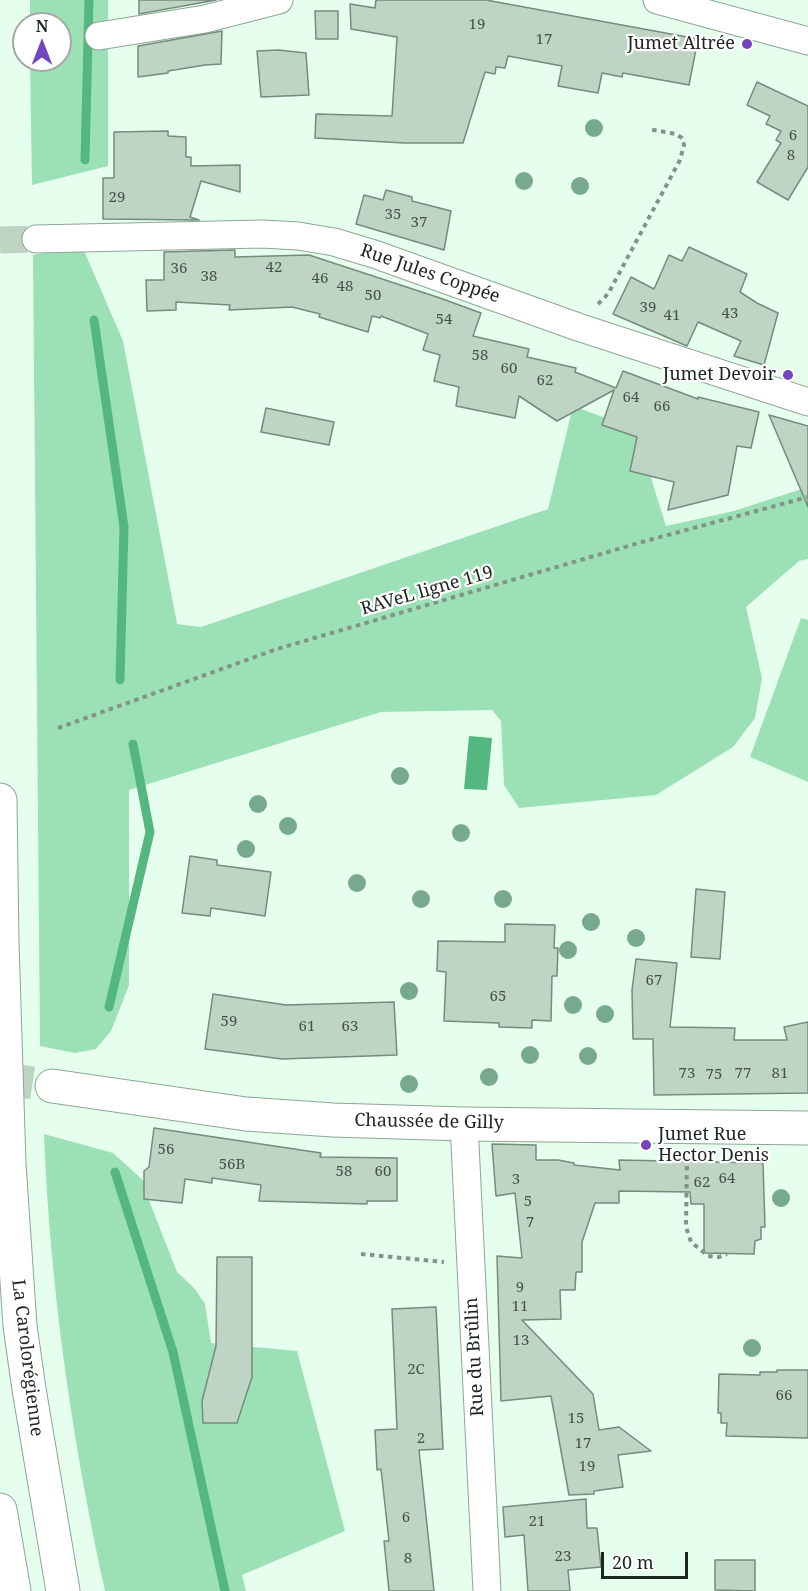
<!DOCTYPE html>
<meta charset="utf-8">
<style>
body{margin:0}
#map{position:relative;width:808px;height:1591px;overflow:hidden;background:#e5feed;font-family:"Noto Serif",serif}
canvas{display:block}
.north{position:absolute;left:12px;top:12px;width:60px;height:60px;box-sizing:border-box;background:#fff;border:2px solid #a5a8a6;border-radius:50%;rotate:0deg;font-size:16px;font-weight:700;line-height:24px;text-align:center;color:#1d2620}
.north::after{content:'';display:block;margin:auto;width:21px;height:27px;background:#7346be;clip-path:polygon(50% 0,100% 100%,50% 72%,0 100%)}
.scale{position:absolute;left:601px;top:1552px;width:87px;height:27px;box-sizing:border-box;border:3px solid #1d2620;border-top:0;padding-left:8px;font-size:18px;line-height:21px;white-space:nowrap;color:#1d2620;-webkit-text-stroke:4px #fff;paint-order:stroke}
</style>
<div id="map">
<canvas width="808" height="1591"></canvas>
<div class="north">N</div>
<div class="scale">20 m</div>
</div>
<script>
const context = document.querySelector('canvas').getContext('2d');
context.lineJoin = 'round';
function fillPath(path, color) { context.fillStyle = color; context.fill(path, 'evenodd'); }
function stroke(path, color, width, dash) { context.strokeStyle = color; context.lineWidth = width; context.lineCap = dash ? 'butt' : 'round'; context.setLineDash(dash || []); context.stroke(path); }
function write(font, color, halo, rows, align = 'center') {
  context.font = font + ' "Noto Serif",serif'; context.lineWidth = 4.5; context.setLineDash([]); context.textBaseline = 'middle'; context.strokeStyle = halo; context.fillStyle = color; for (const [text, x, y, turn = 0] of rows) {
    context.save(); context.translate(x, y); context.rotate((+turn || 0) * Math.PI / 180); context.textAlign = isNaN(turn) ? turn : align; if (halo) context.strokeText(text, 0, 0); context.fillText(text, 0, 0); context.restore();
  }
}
fillPath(new Path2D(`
 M 30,0 L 108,0 L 108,166 L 32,185 L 30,60 L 60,60 L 60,24 L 30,24 Z
 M 82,246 L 123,341 L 177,624 L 201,627 L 548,509 L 573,406 L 644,432 L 651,478 L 666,526 L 734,511 L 808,487 L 808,559 L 799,561 L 746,607 L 762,678 L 755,718 L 733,747 L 656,795 L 519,808 L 504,785 L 501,721 L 492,710 L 381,712 L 129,790 L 129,985 L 111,1031 L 96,1049 L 75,1053 L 40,1046 L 33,255 Z
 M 801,618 L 808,620 L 808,782 L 750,757 Z
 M 44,1134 L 113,1153 L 145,1182 L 150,1203 L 177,1272 L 195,1289 L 205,1304 L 211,1343 L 297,1351 L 345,1531 L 242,1575 L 246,1591 L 105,1591 C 72,1441 50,1288 44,1134 Z`), '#9ce1b6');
fillPath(new Path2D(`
 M 469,736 L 492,738 L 487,790 L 464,789 Z`), '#55b780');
stroke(new Path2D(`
 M 85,160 L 89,0
 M 94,320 L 124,527 L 120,680
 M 109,1007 L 150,832 L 133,744
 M 115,1172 L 173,1352 L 225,1591`), '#55b780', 9);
const building = new Path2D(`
 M 139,0 L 216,0 L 139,14 Z
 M 376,0 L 486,0 L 698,39 L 689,85 L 623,73 L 622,77 L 602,73 L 598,93 L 558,86 L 562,66 L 508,56 L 505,68 L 496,67 L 495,74 L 485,72 L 463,143 L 404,143 L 315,138 L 316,114 L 392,116 L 397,37 L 351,29 L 350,4 L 375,8 Z
 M 315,11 L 338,11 L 338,39 L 316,39 Z
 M 222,31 L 221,64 L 205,65 L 168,71 L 168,73 L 138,77 L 138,46 Z
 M 278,50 L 306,53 L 309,95 L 261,97 L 257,51 Z
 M 757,82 L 808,106 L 808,167 L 788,200 L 757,182 L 781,143 L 776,140 L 781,131 L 766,124 L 770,116 L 747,105 Z
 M 168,131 L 168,136 L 186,137 L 186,157 L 191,157 L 191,166 L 240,165 L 240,192 L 201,181 L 190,217 L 199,220 L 103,219 L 103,178 L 114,178 L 114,132 Z
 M 386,190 L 412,197 L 412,201 L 451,211 L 444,250 L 356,224 L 364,195 L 383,200 Z
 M 689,247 L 747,274 L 740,292 L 757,303 L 778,313 L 764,365 L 734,356 L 741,341 L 698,322 L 687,346 L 613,314 L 631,277 L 654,289 L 669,255 L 682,261 Z
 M 235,250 L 235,257 L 309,255 L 440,298 L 481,313 L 473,336 L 529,349 L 527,357 L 576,368 L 575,372 L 616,388 L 623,371 L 698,399 L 698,397 L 759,412 L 751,448 L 737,446 L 728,495 L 668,510 L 674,482 L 630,471 L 637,437 L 602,425 L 614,390 L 557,421 L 519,396 L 515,418 L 456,406 L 459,387 L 434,381 L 440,355 L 423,350 L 428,334 L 381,316 L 380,318 L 372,316 L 368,332 L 319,317 L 320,314 L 292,307 L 229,310 L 230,305 L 176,302 L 176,310 L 147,311 L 146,280 L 164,280 L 164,252 Z
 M 266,408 L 334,422 L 329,445 L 261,432 Z
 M 769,415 L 808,426 L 808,507 Z
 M 190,856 L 217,860 L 217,865 L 271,872 L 265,916 L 211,908 L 210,916 L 182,913 Z
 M 696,889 L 725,892 L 720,959 L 691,957 Z
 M 505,924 L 555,925 L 554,948 L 558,948 L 557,976 L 552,976 L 551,1021 L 532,1020 L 532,1028 L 499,1027 L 499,1023 L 444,1021 L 446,972 L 437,971 L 438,941 L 505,942 Z
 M 636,959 L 677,963 L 670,1027 L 735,1028 L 734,1040 L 787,1040 L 784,1027 L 808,1022 L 808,1093 L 654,1095 L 653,1039 L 633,1039 L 632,990 Z
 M 213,994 L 286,1005 L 394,1002 L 397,1055 L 282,1059 L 205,1049 Z
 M 154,1128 L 321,1153 L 320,1157 L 397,1158 L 397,1201 L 367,1201 L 367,1204 L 259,1201 L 261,1185 L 212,1178 L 212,1183 L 185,1179 L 182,1203 L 144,1199 L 144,1171 L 149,1167 Z
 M 492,1144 L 536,1145 L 536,1160 L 558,1160 L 574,1163 L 574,1165 L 620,1170 L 619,1160 L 763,1163 L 765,1227 L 761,1227 L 761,1239 L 755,1241 L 754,1254 L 704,1253 L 704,1204 L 691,1204 L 690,1192 L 619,1191 L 619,1203 L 595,1203 L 582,1242 L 582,1272 L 576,1272 L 575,1290 L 560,1290 L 561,1319 L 522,1320 L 593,1394 L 599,1430 L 619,1427 L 651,1451 L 618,1455 L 623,1487 L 594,1491 L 594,1494 L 569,1495 L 551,1396 L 501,1401 L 497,1256 L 522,1258 L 515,1193 L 496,1196 Z
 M 217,1257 L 252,1257 L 252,1377 L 237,1423 L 203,1423 L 202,1401 L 216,1346 Z
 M 436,1307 L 443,1449 L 419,1450 L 434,1591 L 389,1591 L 384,1541 L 389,1541 L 381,1469 L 377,1470 L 375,1430 L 397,1429 L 392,1309 Z
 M 777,1370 L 808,1370 L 808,1438 L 726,1436 L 727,1423 L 721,1423 L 721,1413 L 718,1413 L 719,1374 L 760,1375 L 760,1372 L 777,1372 Z
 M 586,1499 L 587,1528 L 597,1528 L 601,1567 L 568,1570 L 570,1591 L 528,1591 L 524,1535 L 505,1537 L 503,1507 Z
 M 715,1560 L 755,1560 L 755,1591 L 715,1590 Z`);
fillPath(building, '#bed5c6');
stroke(building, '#758b7d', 1.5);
stroke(new Path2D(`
 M 0,240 L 36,239`), '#bdd3c4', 27, [27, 14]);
stroke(new Path2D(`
 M 0,1078 L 52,1086`), '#bdd3c4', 33, [33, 16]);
const street = new Path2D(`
 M 657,0 L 808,41
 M 99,36 L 205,19 L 279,0
 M 36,239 L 262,234 L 298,236 L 334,242 L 374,254 L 578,327 L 808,402
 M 464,1124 L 487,1591`);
const secondary = new Path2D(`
 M 52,1086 L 246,1114 L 333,1120 L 464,1124 L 808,1128`);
const highway = new Path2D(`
 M 0,800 L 2,943 L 9,1164 L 20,1326 L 29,1389 L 63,1591
 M 0,1510 L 14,1591`);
stroke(street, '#8ea596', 29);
stroke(secondary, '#8ea596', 35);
stroke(highway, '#8ea596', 35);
stroke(new Path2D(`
 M 598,304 L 608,294 L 680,160 L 684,145 L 682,138 L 676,134 L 648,129
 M 58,728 L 277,649 L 642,542 L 808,497
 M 687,1157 L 686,1227 L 691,1242 L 708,1256 L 719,1257 L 727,1254
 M 361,1254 L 444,1262`), '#829488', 4, [4.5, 4.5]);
stroke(street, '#fff', 27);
stroke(secondary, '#fff', 33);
stroke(highway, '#fff', 33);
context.fillStyle = '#77a98d';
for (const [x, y] of [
 [594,128],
 [524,181],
 [580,186],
 [400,776],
 [258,804],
 [288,826],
 [461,833],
 [246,849],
 [357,883],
 [421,899],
 [503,899],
 [591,922],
 [636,938],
 [568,950],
 [409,991],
 [573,1005],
 [605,1014],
 [530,1055],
 [588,1056],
 [489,1077],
 [409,1084],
 [781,1198],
 [752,1348]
]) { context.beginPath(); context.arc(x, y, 9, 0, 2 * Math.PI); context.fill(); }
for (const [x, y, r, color] of [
 [747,44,6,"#7346be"],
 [788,375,6,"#7346be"],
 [646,1145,6,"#7346be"]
]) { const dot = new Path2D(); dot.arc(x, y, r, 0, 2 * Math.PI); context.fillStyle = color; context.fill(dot); stroke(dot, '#fff', 2); }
write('15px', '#45524a', null, [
 ["19",477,25],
 ["17",544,40],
 ["6",793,136],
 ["8",791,156],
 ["29",117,198],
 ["35",393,215],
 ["37",419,223],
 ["42",274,268],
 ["36",179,269],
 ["38",209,277],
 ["46",320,279],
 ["48",345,287],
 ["50",373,296],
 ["39",648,308],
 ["43",730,314],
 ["41",672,316],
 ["54",444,320],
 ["58",480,356],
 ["60",509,369],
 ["62",545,381],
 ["64",631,398],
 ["66",662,407],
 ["67",654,981],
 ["65",498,997],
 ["59",229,1022],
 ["61",307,1027],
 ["63",350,1027],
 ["73",687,1074],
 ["77",743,1074],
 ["81",780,1074],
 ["75",714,1075],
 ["56",166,1150],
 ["56B",232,1165],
 ["58",344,1172],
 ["60",383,1172],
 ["64",727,1179],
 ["3",516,1180],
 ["62",702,1183],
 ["5",528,1202],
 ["7",530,1223],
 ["9",520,1288],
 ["11",520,1307],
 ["13",521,1341],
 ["2C",416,1370],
 ["66",784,1396],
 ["15",576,1419],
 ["2",421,1439],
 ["17",583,1444],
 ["19",587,1467],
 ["6",406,1518],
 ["21",537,1522],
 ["23",563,1557],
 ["8",408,1559]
]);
write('18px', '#1d2620', '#fff', [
 ["Jumet Altrée",735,44],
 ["Jumet Devoir",776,375],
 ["Jumet Rue",658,1135,"left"],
 ["Hector Denis",658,1156,"left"]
], 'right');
write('18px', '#1d2620', '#fff', [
 ["Rue Jules Coppée",430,274,19],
 ["RAVeL ligne 119",427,591,-16],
 ["Chaussée de Gilly",429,1122,1],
 ["Rue du Brûlin",475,1357,-93],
 ["La Carolorégienne",27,1358,83]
]);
</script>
